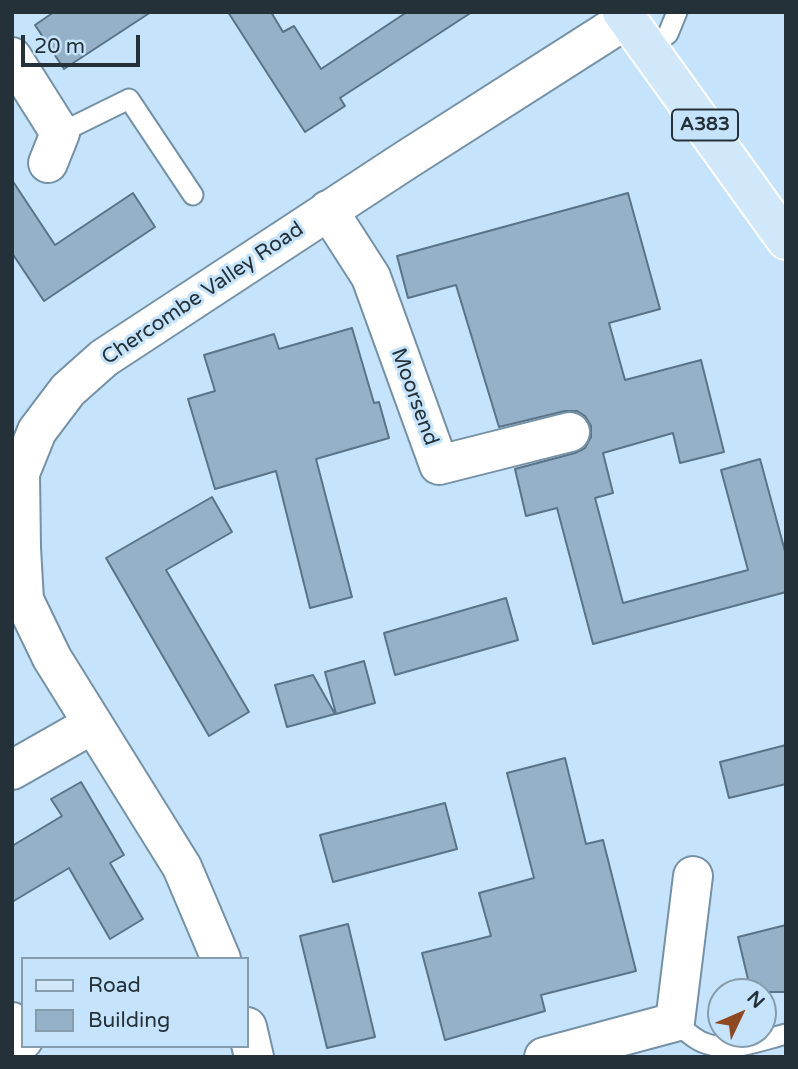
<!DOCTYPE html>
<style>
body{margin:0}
#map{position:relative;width:798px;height:1069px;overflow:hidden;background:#c5e3fa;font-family:"Varela Round",sans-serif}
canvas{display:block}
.frame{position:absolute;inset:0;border:14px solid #253139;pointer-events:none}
.legend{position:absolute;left:21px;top:957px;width:228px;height:91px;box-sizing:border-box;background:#c5e3fa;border:2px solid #859cad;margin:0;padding:9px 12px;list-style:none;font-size:21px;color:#253139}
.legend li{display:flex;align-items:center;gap:14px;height:35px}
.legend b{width:35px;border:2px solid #859cad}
.north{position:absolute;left:707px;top:978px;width:70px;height:70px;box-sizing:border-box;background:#c5e3fa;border:2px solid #859cad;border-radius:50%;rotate:46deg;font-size:19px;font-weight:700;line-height:28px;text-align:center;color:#253139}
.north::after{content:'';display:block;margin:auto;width:24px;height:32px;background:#8f4920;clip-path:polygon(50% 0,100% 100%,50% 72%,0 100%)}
.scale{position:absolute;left:21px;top:35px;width:119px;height:32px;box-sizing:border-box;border:4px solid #253139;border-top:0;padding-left:9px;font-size:21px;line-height:24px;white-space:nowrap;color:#253139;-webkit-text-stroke:5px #c5e3fa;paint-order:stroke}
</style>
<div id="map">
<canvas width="798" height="1069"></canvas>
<div class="frame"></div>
<ul class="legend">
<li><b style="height:9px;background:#d0e8fa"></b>Road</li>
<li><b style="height:19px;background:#94b1c7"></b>Building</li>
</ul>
<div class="north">N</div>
<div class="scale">20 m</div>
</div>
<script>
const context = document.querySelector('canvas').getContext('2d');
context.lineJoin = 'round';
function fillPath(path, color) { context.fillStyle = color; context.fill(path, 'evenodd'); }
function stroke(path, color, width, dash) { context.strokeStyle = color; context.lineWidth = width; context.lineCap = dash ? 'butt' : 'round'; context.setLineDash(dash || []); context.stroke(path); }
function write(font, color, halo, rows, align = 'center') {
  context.font = font + ' "Varela Round",sans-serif'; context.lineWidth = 6; context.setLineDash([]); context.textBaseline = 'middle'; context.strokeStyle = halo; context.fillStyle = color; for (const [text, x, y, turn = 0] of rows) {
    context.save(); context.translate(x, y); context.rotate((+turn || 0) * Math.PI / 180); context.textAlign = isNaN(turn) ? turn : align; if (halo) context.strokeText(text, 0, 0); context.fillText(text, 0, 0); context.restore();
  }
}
const building = new Path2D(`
 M 54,12 L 151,12 L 64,69 L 35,25 Z
 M 228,12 L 271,12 L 283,32 L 294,26 L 321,69 L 407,12 L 472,12 L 340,98 L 345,106 L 305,132 Z
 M 12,180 L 55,245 L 133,193 L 155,227 L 44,301 L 12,253 Z
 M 628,193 L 660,309 L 609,323 L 625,380 L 701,360 L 724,452 L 680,463 L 673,433 L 603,453 L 613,493 L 595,498 L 623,603 L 748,570 L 721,470 L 760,459 L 786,555 L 786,592 L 593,644 L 557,508 L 526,516 L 515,469 L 575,453 L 585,448 L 591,437 L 591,426 L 585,416 L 577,411 L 565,411 L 499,427 L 456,285 L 408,298 L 397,256 Z
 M 352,328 L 374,403 L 379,402 L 389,438 L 316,459 L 352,597 L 310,608 L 276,471 L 215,489 L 188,399 L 215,391 L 204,355 L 274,334 L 279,349 Z
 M 212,497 L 232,532 L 166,570 L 249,712 L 209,736 L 106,558 Z
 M 506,598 L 518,640 L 395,675 L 384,633 Z
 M 364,661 L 375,703 L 336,714 L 325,672 Z
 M 313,675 L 335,714 L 287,727 L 275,685 Z
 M 786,745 L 786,784 L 729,798 L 720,762 Z
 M 565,758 L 586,844 L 603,840 L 636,971 L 541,995 L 545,1011 L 445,1040 L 422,953 L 491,936 L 479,893 L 534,878 L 507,773 Z
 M 81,782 L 124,855 L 110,863 L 143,919 L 110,939 L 69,868 L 12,902 L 12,846 L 62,816 L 51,799 Z
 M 445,803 L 457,849 L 333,882 L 320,835 Z
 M 348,924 L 375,1037 L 327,1048 L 300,936 Z
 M 786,925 L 786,992 L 751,992 L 738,937 Z`);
fillPath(building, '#94b1c7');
stroke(building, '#597488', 2);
const service = new Path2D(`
 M 648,48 L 668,34 L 677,12
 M 60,133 L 129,99 L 193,195
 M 675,1022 C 683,1028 692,1038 702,1042 C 729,1054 759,1041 786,1034`);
const minor = new Path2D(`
 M 12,57 L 60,133 L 48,163
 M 328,210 L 371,277 L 439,465 L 570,432
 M 12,770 L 93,724
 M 221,959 L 182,867 L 52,658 L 24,600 L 21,548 L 20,473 L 37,431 L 68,390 L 104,358 L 406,160 L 627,19
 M 12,1022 L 23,1040
 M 247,1027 L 254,1057
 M 544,1057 L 675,1022 L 693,876`);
const primary = new Path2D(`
 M 622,12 L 786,240`);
stroke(service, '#7591a6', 23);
stroke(minor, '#7591a6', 42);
stroke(primary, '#fff', 42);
stroke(service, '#fff', 19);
stroke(minor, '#fff', 38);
stroke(primary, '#d0e8fa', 38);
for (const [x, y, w] of [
 [705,125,66]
]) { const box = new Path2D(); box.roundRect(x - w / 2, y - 15.5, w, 31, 5); context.fillStyle = '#c5e3fa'; context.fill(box); stroke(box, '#253139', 2); }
write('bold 19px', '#253139', null, [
 ["A383",705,125]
]);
write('21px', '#253139', '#c5e3fa', [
 ["Chercombe Valley Road",203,294,-34],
 ["Moorsend",414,397,70]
]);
</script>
